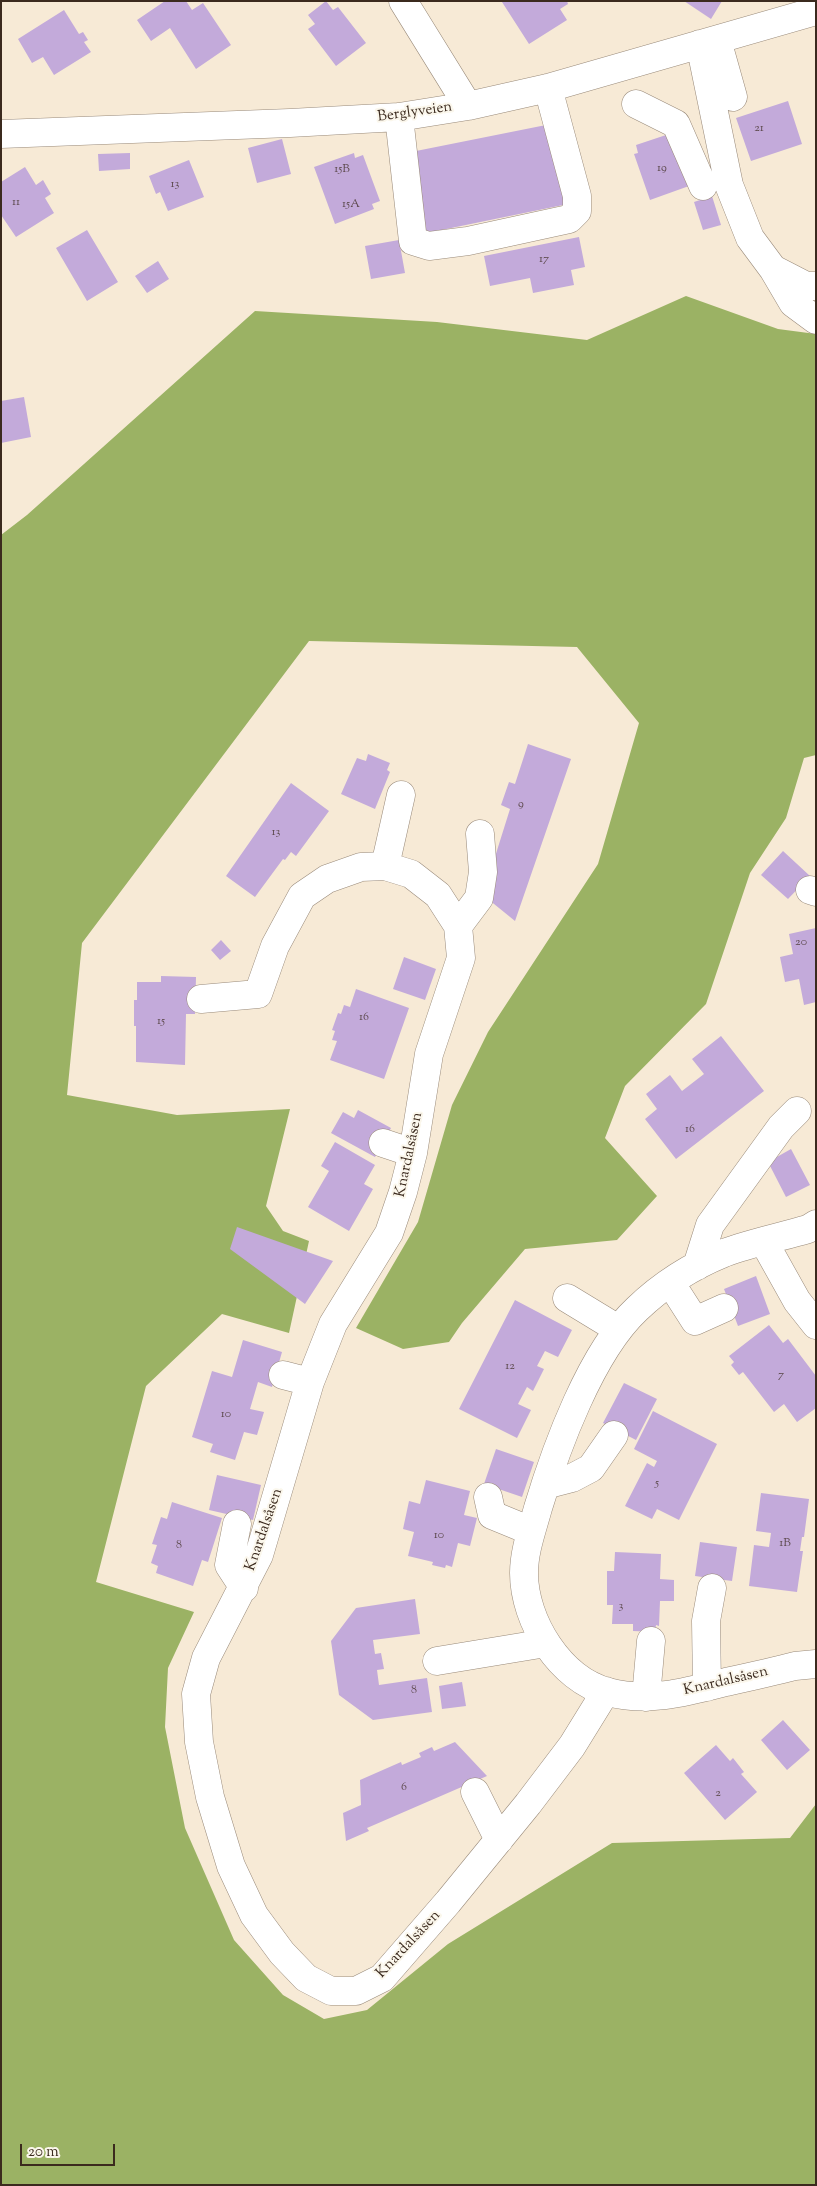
<!DOCTYPE html>
<meta charset="utf-8">
<style>
body{margin:0}
#map{position:relative;width:817px;height:2186px;overflow:hidden;background:#f7ead6;font-family:"Sorts Mill Goudy",serif}
canvas{display:block}
.frame{position:absolute;inset:0;border:2px solid #3b2a1e;pointer-events:none}
.scale{position:absolute;left:20px;top:2144px;width:95px;height:22px;box-sizing:border-box;border:2px solid #3b2a1e;border-top:0;padding-left:6px;font-size:15px;line-height:18px;white-space:nowrap;color:#3b2a1e;-webkit-text-stroke:4px #fbf7ec;paint-order:stroke}
</style>
<div id="map">
<canvas width="817" height="2186"></canvas>
<div class="frame"></div>
<div class="scale">20 m</div>
</div>
<script>
const context = document.querySelector('canvas').getContext('2d');
context.lineJoin = 'round';
function fillPath(path, color) { context.fillStyle = color; context.fill(path, 'evenodd'); }
function stroke(path, color, width, dash) { context.strokeStyle = color; context.lineWidth = width; context.lineCap = dash ? 'butt' : 'round'; context.setLineDash(dash || []); context.stroke(path); }
function write(font, color, halo, rows, align = 'center') {
  context.font = font + ' "Sorts Mill Goudy",serif'; context.lineWidth = 4; context.setLineDash([]); context.textBaseline = 'middle'; context.strokeStyle = halo; context.fillStyle = color; for (const [text, x, y, turn = 0] of rows) {
    context.save(); context.translate(x, y); context.rotate((+turn || 0) * Math.PI / 180); context.textAlign = isNaN(turn) ? turn : align; if (halo) context.strokeText(text, 0, 0); context.fillText(text, 0, 0); context.restore();
  }
}
fillPath(new Path2D(`
 M 686,296 L 778,329 L 816,334 L 816,755 L 804,758 L 786,818 L 750,873 L 706,1004 L 625,1086 L 605,1138 L 657,1196 L 617,1240 L 525,1249 L 462,1323 L 449,1342 L 403,1349 L 356,1328 L 418,1222 L 452,1105 L 488,1032 L 598,864 L 639,723 L 577,647 L 309,641 L 82,943 L 67,1095 L 177,1115 L 290,1109 L 266,1206 L 283,1231 L 309,1241 L 289,1333 L 222,1314 L 146,1386 L 96,1582 L 194,1612 L 168,1668 L 165,1727 L 185,1828 L 234,1940 L 283,1995 L 324,2019 L 367,2010 L 448,1944 L 612,1843 L 790,1838 L 816,1804 L 816,2185 L 1,2185 L 1,535 L 27,515 L 255,311 L 437,322 L 587,340 Z`), '#9bb264');
fillPath(new Path2D(`
 M 165,1 L 186,1 L 192,10 L 203,3 L 231,45 L 196,69 L 170,28 L 151,41 L 137,20 Z
 M 326,1 L 333,10 L 338,7 L 366,43 L 336,66 L 308,29 L 315,24 L 308,15 Z
 M 504,1 L 567,1 L 568,4 L 560,9 L 567,20 L 529,44 L 502,2 Z
 M 684,1 L 722,1 L 711,19 Z
 M 64,10 L 79,34 L 83,32 L 88,40 L 84,42 L 91,52 L 54,75 L 43,57 L 32,63 L 18,39 Z
 M 788,101 L 802,144 L 751,161 L 736,118 Z
 M 551,124 L 568,204 L 422,234 L 406,153 Z
 M 666,135 L 689,186 L 650,200 L 634,154 L 638,153 L 636,145 Z
 M 282,139 L 291,174 L 257,183 L 248,148 Z
 M 130,153 L 130,169 L 99,171 L 98,154 Z
 M 354,153 L 355,158 L 363,155 L 380,201 L 372,204 L 374,209 L 335,224 L 314,167 Z
 M 189,160 L 204,197 L 168,211 L 160,192 L 156,194 L 149,176 Z
 M 25,167 L 36,185 L 43,180 L 51,194 L 45,198 L 54,213 L 16,237 L 1,215 L 1,182 Z
 M 712,196 L 721,225 L 703,230 L 694,202 Z
 M 87,230 L 118,282 L 87,301 L 56,248 Z
 M 579,237 L 585,267 L 571,270 L 574,285 L 533,293 L 530,278 L 490,286 L 484,256 Z
 M 399,240 L 405,273 L 371,279 L 365,246 Z
 M 158,261 L 169,279 L 147,293 L 135,276 Z
 M 24,397 L 31,437 L 1,443 L 1,401 Z
 M 528,744 L 571,759 L 515,921 L 483,895 L 510,809 L 501,805 L 509,782 L 515,784 Z
 M 368,754 L 390,763 L 387,770 L 390,772 L 375,809 L 341,794 L 357,758 L 366,761 Z
 M 291,783 L 329,811 L 296,856 L 291,852 L 285,860 L 283,859 L 255,897 L 226,876 Z
 M 783,851 L 810,876 L 788,899 L 761,875 Z
 M 816,928 L 816,1002 L 804,1005 L 799,979 L 785,982 L 780,957 L 793,954 L 789,934 Z
 M 221,940 L 231,951 L 220,960 L 211,950 Z
 M 404,957 L 436,969 L 425,1000 L 393,989 Z
 M 161,976 L 196,977 L 195,1014 L 186,1014 L 185,1065 L 136,1062 L 136,1026 L 134,1026 L 134,1000 L 137,1000 L 137,982 L 161,982 Z
 M 356,989 L 409,1008 L 384,1079 L 330,1060 L 337,1041 L 332,1040 L 335,1031 L 332,1030 L 338,1013 L 341,1014 L 344,1005 L 350,1007 Z
 M 721,1036 L 764,1091 L 676,1159 L 645,1119 L 657,1109 L 646,1094 L 670,1075 L 682,1091 L 704,1074 L 692,1059 Z
 M 358,1110 L 391,1128 L 375,1157 L 331,1133 L 343,1112 L 354,1118 Z
 M 335,1142 L 375,1165 L 364,1184 L 373,1189 L 349,1231 L 308,1207 L 329,1171 L 321,1166 Z
 M 791,1149 L 810,1185 L 786,1197 L 768,1162 Z
 M 237,1227 L 333,1261 L 305,1304 L 230,1249 Z
 M 756,1276 L 770,1314 L 738,1326 L 724,1289 Z
 M 515,1300 L 572,1330 L 558,1357 L 545,1351 L 537,1366 L 544,1369 L 533,1391 L 527,1387 L 518,1404 L 531,1410 L 517,1438 L 459,1409 Z
 M 769,1325 L 783,1343 L 788,1339 L 816,1376 L 816,1408 L 797,1422 L 784,1404 L 774,1412 L 743,1372 L 739,1375 L 731,1365 L 734,1362 L 729,1356 Z
 M 243,1340 L 282,1352 L 272,1387 L 258,1382 L 250,1409 L 264,1412 L 257,1435 L 244,1432 L 235,1460 L 210,1452 L 213,1444 L 192,1437 L 212,1371 L 232,1377 Z
 M 624,1383 L 657,1399 L 636,1440 L 603,1423 Z
 M 653,1411 L 717,1444 L 679,1520 L 657,1509 L 652,1519 L 625,1506 L 647,1463 L 654,1467 L 657,1461 L 634,1449 Z
 M 496,1449 L 534,1462 L 522,1497 L 484,1484 Z
 M 217,1475 L 261,1485 L 253,1520 L 209,1510 Z
 M 426,1480 L 470,1491 L 464,1515 L 477,1518 L 470,1546 L 458,1543 L 452,1567 L 446,1565 L 445,1568 L 432,1565 L 433,1562 L 408,1556 L 414,1532 L 403,1529 L 409,1501 L 420,1504 Z
 M 761,1493 L 809,1499 L 804,1537 L 802,1537 L 800,1551 L 803,1551 L 797,1592 L 749,1586 L 754,1545 L 769,1547 L 771,1533 L 756,1531 Z
 M 172,1502 L 222,1518 L 208,1562 L 202,1560 L 193,1586 L 156,1573 L 158,1566 L 151,1563 L 157,1545 L 152,1544 L 161,1517 L 167,1519 Z
 M 700,1542 L 737,1547 L 732,1581 L 695,1576 Z
 M 615,1552 L 661,1554 L 660,1579 L 674,1580 L 674,1601 L 660,1601 L 659,1626 L 656,1625 L 655,1632 L 633,1631 L 633,1624 L 612,1624 L 613,1605 L 607,1605 L 607,1571 L 614,1571 Z
 M 415,1599 L 420,1634 L 373,1640 L 375,1654 L 381,1653 L 384,1669 L 377,1670 L 379,1685 L 427,1678 L 432,1712 L 373,1720 L 339,1695 L 331,1641 L 356,1608 Z
 M 462,1682 L 466,1706 L 442,1709 L 439,1686 Z
 M 783,1720 L 810,1750 L 787,1770 L 761,1740 Z
 M 455,1742 L 487,1776 L 367,1828 L 369,1831 L 346,1841 L 343,1813 L 361,1805 L 360,1780 L 401,1762 L 402,1765 L 421,1757 L 419,1753 L 432,1747 L 434,1751 Z
 M 716,1745 L 730,1761 L 733,1758 L 744,1772 L 741,1774 L 757,1792 L 725,1820 L 684,1773 Z`), '#c3aada');
const minor = new Path2D(`
 M 403,1 L 468,106
 M 717,40 L 733,97
 M 700,44 L 729,185 L 750,238 L 773,269 L 806,286 L 816,286
 M 636,104 L 676,124 L 703,186
 M 399,117 L 413,241 L 429,246 L 468,241 L 569,219 L 577,211 L 577,196 L 548,88
 M 1,134 L 290,123 L 399,117 L 468,106 L 548,88 L 816,11
 M 773,269 L 793,303 L 816,320
 M 385,866 L 401,795
 M 810,890 L 816,892
 M 458,926 L 479,898 L 483,872 L 480,834
 M 201,999 L 258,994 L 275,946 L 302,896 L 327,879 L 361,867 L 385,866 L 411,874 L 438,895 L 458,926 L 461,958 L 429,1054 L 413,1153 L 403,1192 L 389,1233 L 333,1324 L 310,1382 L 259,1555 L 206,1658 L 196,1694 L 199,1742 L 210,1797 L 231,1866 L 254,1915 L 282,1953 L 306,1978 L 331,1991 L 356,1991 L 382,1978 L 448,1902 L 528,1804 L 572,1746 L 606,1691
 M 383,1143 L 413,1153
 M 816,1224 L 808,1229 C 781,1237 751,1243 724,1253 C 692,1266 662,1285 637,1309 C 591,1352 556,1448 538,1508 C 532,1530 524,1551 524,1573 C 524,1621 560,1679 608,1692 C 648,1703 687,1692 726,1682 C 749,1677 772,1672 795,1666 L 816,1664
 M 764,1242 L 797,1301 L 816,1325
 M 697,1266 L 710,1225 L 781,1127 L 797,1111
 M 670,1282 L 695,1321 L 724,1308
 M 567,1298 L 618,1329
 M 283,1375 L 310,1382
 M 545,1485 L 572,1478 L 591,1468 L 614,1435
 M 488,1497 L 492,1515 L 531,1531
 M 237,1524 L 229,1565 L 244,1588
 M 437,1661 L 546,1643
 M 707,1687 L 706,1621 L 712,1588
 M 646,1697 L 651,1641
 M 475,1792 L 499,1840`);
stroke(minor, '#998a7a', 29);
stroke(minor, '#fff', 28);
write('12px', '#5d4a4d', null, [
 ["21",759,129],
 ["19",662,169],
 ["15B",342,170],
 ["13",175,185],
 ["11",16,203],
 ["15A",351,205],
 ["17",544,260],
 ["9",521,805],
 ["13",276,833],
 ["20",801,943],
 ["16",364,1018],
 ["15",161,1022],
 ["16",690,1130],
 ["12",510,1367],
 ["7",781,1376],
 ["10",226,1415],
 ["5",657,1484],
 ["10",439,1536],
 ["1B",785,1544],
 ["8",179,1546],
 ["3",621,1607],
 ["8",414,1691],
 ["6",404,1788],
 ["2",718,1794]
]);
write('15px', '#3b2a1e', '#fbf7ec', [
 ["Berglyveien",415,113,-8],
 ["Knardalsåsen",410,1155,-78],
 ["Knardalsåsen",265,1530,-71],
 ["Knardalsåsen",726,1682,-13],
 ["Knardalsåsen",409,1945,-47]
]);
</script>
